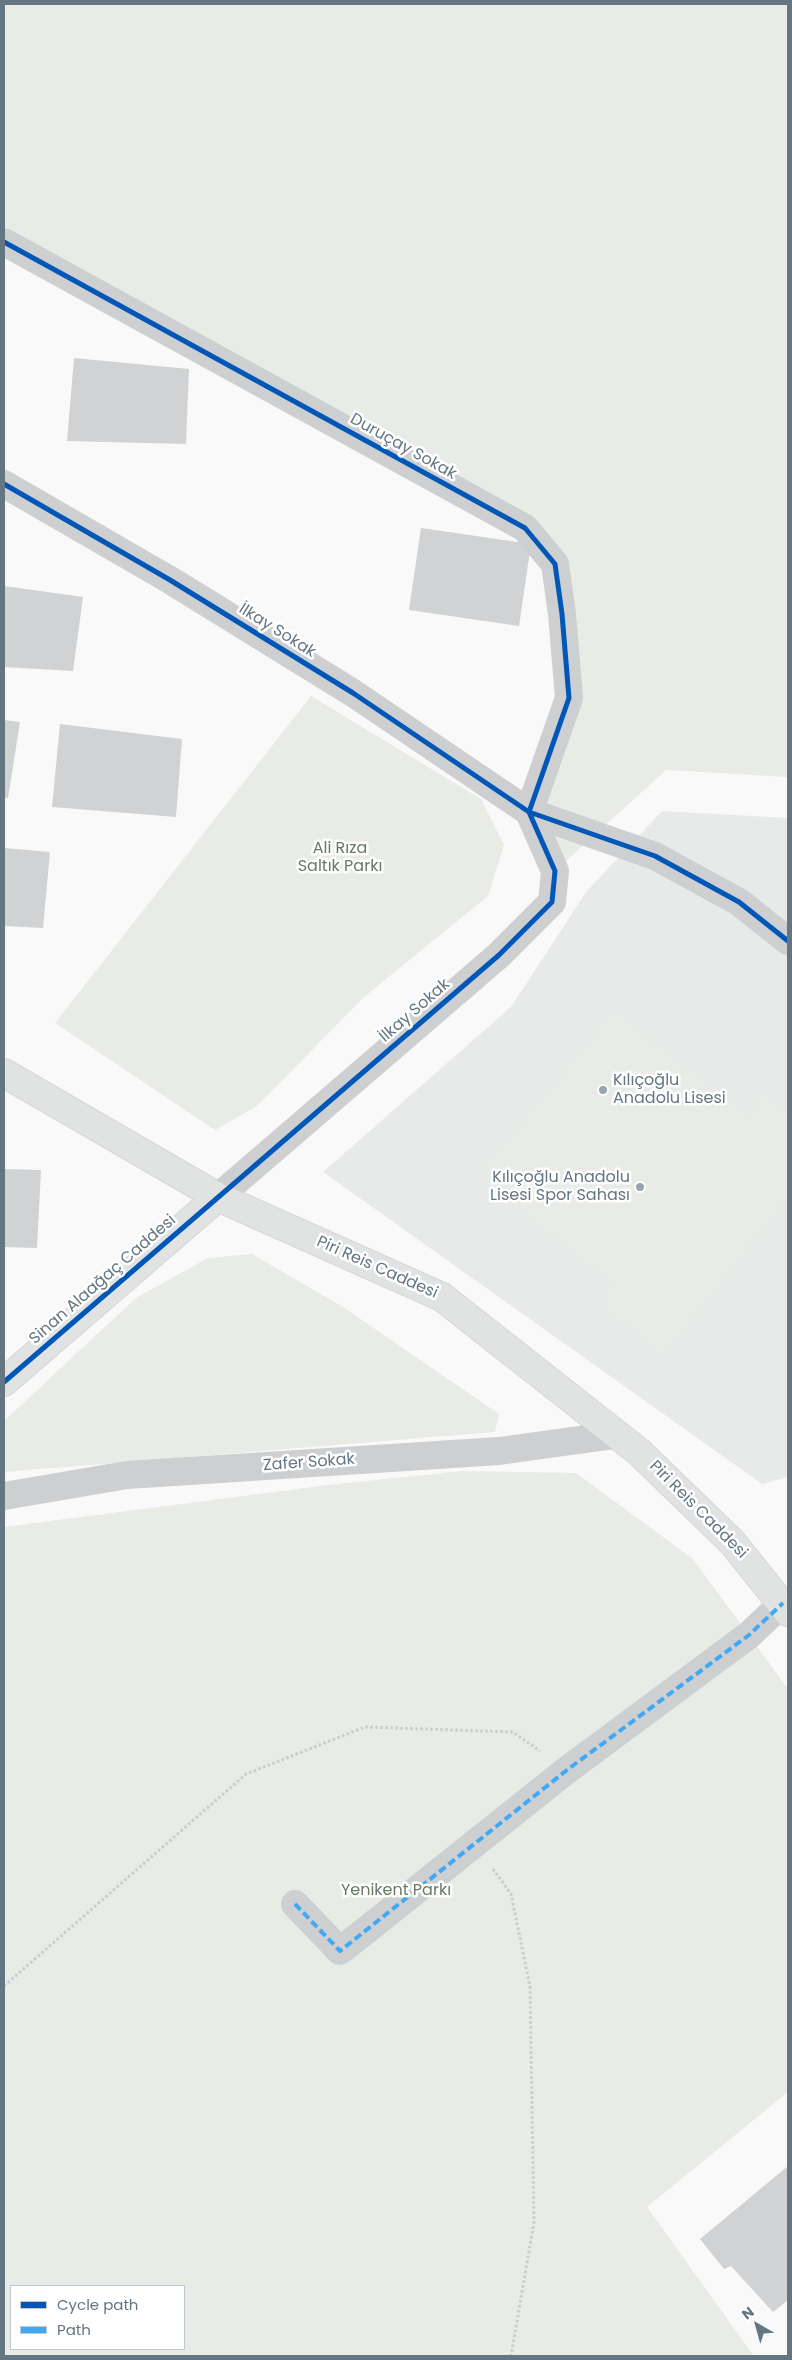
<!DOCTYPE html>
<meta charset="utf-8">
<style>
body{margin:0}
#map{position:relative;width:792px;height:2360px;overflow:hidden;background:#f9f9f9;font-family:Poppins,sans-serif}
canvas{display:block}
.frame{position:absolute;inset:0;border:5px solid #657683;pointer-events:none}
.legend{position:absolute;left:10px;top:2285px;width:175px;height:65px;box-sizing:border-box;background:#fff;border:1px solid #c1c8cd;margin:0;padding:6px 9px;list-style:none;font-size:15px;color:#657683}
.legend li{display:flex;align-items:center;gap:10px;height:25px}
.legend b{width:25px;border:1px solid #c1c8cd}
.north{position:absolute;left:732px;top:2300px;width:50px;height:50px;-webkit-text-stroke:4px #fff;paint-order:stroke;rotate:322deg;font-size:14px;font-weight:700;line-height:20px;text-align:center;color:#657683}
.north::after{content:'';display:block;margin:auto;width:18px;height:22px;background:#657683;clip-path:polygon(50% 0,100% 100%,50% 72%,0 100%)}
</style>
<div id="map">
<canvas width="792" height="2360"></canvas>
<div class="frame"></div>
<ul class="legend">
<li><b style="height:6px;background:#0057b8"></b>Cycle path</li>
<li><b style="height:6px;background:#3fa9f5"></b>Path</li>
</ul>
<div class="north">N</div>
</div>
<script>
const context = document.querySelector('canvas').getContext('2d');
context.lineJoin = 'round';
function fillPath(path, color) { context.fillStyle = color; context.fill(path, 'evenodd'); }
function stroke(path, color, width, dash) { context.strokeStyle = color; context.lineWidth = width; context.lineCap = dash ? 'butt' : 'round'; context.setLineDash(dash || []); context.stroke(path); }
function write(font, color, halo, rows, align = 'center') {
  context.font = font + ' Poppins,sans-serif'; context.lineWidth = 5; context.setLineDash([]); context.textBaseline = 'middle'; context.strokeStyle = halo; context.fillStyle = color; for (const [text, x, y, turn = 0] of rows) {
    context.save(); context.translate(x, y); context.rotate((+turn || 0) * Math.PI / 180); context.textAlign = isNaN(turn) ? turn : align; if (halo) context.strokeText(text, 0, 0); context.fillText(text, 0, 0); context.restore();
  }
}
fillPath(new Path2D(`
 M 662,811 L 788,818 L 788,1477 L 762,1484 L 323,1172 L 511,1007 L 586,892 Z`), '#e8e9e9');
fillPath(new Path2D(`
 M 4,4 L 788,4 L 788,777 L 666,770 L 555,871 L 529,812 L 569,698 L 562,614 L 525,528 L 4,226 Z
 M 311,696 L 481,799 L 504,845 L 488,896 L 364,997 L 257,1106 L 215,1130 L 55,1023 Z
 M 614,1011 L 748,1115 L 764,1094 L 788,1113 L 788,1198 L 664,1356 L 598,1304 L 613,1285 L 478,1176 Z
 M 252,1254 L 343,1307 L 499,1414 L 495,1432 L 4,1472 L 4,1421 L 136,1298 L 208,1258 Z
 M 462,1471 L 576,1473 L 693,1559 L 788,1689 L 788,2092 L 647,2207 L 754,2356 L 4,2356 L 4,1527 L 328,1485 ZM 11,2286 L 184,2286 L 184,2349 L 11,2349 Z`), '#e8ebe6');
fillPath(new Path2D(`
 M 74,358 L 189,369 L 186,444 L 67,441 Z
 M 421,528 L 531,544 L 519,626 L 409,610 Z
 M 4,586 L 83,597 L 73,671 L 4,667 Z
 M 4,720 L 20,722 L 8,798 L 4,798 Z
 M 60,724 L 182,739 L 176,817 L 52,807 Z
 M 4,848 L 50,852 L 43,928 L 4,926 Z
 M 4,1169 L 41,1170 L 37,1248 L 4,1247 Z
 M 788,2166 L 788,2300 L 773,2312 L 731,2266 L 724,2269 L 700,2239 Z`), '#d0d2d3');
const secondary = new Path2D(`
 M 4,1073 L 218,1197 L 442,1297 L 639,1452 L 732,1542 L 788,1612
 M 4,1382 L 218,1197`);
stroke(secondary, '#d5d6d7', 30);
stroke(new Path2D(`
 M 493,1869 L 511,1894 L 530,1987 L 534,2222 L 511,2356
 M 4,1986 L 246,1774 L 365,1727 L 513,1732 L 540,1751`), '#cbcccd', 3, [2.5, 2.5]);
stroke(new Path2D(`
 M 4,242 L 525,528 L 555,564 L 562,614 L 569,698 L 529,812 L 655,856 L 739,902 L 788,941
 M 4,484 L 170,580 L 353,693 L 529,812 L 555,871 L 552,902 L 499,955 L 218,1197
 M 4,1496 L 127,1475 L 499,1451 L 615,1435
 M 295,1904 L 340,1951 L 567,1770 L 749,1635 L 783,1603`), '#cecfd0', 28);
stroke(secondary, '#e1e2e2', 28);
stroke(new Path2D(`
 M 295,1904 L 340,1951 L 567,1770 L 749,1635 L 783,1603`), '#3fa9f5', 4, [8, 4]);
stroke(new Path2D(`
 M 4,242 L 525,528 L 555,564 L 562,614 L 569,698 L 529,812 L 655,856 L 739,902 L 788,941
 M 4,484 L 170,580 L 353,693 L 529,812 L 555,871 L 552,902 L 499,955 L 4,1382`), '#0057b8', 5);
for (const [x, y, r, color] of [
 [603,1090,5,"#99a4ac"],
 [640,1187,5,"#99a4ac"]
]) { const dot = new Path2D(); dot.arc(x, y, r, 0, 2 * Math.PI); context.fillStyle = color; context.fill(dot); stroke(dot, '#fff', 2); }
write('16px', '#657683', '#fff', [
 ["Duruçay Sokak",403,447,29],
 ["İlkay Sokak",277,631,32],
 ["İlkay Sokak",415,1011,-41],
 ["Piri Reis Caddesi",377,1268,24],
 ["Sinan Alaağaç Caddesi",103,1280,-41],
 ["Zafer Sokak",309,1463,-4],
 ["Piri Reis Caddesi",698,1510,45]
]);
write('16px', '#687a64', '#fff', [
 ["Ali Rıza",340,849],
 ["Saltık Parkı",340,867],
 ["Yenikent Parkı",396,1891]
]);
write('16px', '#657683', '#fff', [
 ["Kılıçoğlu",613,1081],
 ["Anadolu Lisesi",613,1099],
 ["Kılıçoğlu Anadolu",630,1178,"right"],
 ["Lisesi Spor Sahası",630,1196,"right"]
], 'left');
</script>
